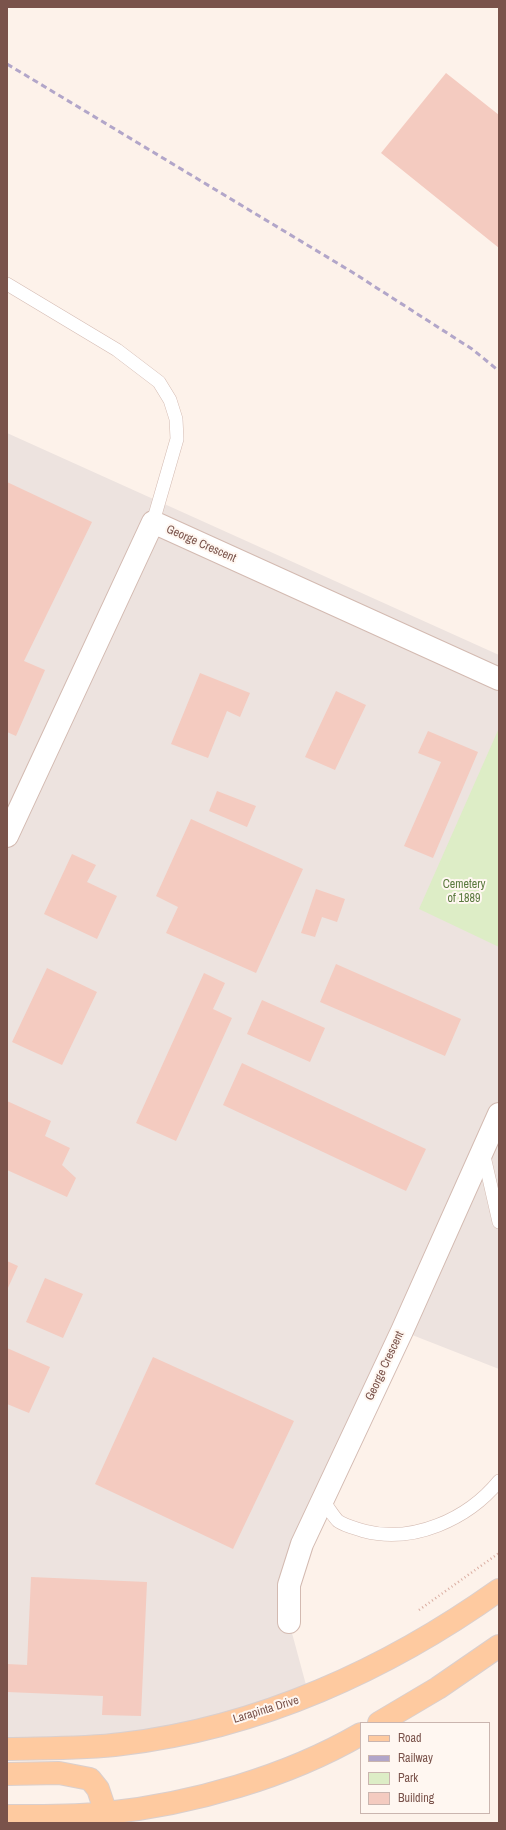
<!DOCTYPE html>
<style>
body{margin:0}
#map{position:relative;width:506px;height:1830px;overflow:hidden;background:#fdf2ea;font-family:"Archivo Narrow",sans-serif}
canvas{display:block}
.frame{position:absolute;inset:0;border:8px solid #7a534b;pointer-events:none}
.legend{position:absolute;left:360px;top:1722px;width:130px;height:92px;box-sizing:border-box;background:#fff7f1;border:1px solid #cab5af;margin:0;padding:5px 7px;list-style:none;font-size:12px;color:#7a534b}
.legend li{display:flex;align-items:center;gap:8px;height:20px}
.legend b{width:20px;border:1px solid #cab5af}
</style>
<div id="map">
<canvas width="506" height="1830"></canvas>
<div class="frame"></div>
<ul class="legend">
<li><b style="height:5px;background:#fecaa0"></b>Road</li>
<li><b style="height:5px;background:#b2a6c9"></b>Railway</li>
<li><b style="height:11px;background:#ddedc6"></b>Park</li>
<li><b style="height:11px;background:#f4cbc0"></b>Building</li>
</ul>
</div>
<script>
const context = document.querySelector('canvas').getContext('2d');
context.lineJoin = 'round';
function fillPath(path, color) { context.fillStyle = color; context.fill(path, 'evenodd'); }
function stroke(path, color, width, dash) { context.strokeStyle = color; context.lineWidth = width; context.lineCap = dash ? 'butt' : 'round'; context.setLineDash(dash || []); context.stroke(path); }
function write(font, color, halo, rows, align = 'center') {
  context.font = font + ' "Archivo Narrow",sans-serif'; context.lineWidth = 4; context.setLineDash([]); context.textBaseline = 'middle'; context.strokeStyle = halo; context.fillStyle = color; for (const [text, x, y, turn = 0] of rows) {
    context.save(); context.translate(x, y); context.rotate((+turn || 0) * Math.PI / 180); context.textAlign = isNaN(turn) ? turn : align; if (halo) context.strokeText(text, 0, 0); context.fillText(text, 0, 0); context.restore();
  }
}
fillPath(new Path2D(`
 M 7,433 L 499,655 L 499,1369 L 402,1331 L 323,1501 L 289,1622 L 309,1696 L 184,1734 L 7,1749 Z`), '#ede3df');
fillPath(new Path2D(`
 M 499,728 L 499,947 L 419,909 Z`), '#ddedc6');
fillPath(new Path2D(`
 M 446,73 L 499,115 L 499,248 L 381,153 Z
 M 7,482 L 92,522 L 24,661 L 45,670 L 16,736 L 7,732 Z
 M 200,673 L 250,693 L 240,717 L 227,711 L 208,758 L 171,744 Z
 M 336,691 L 366,705 L 335,770 L 305,757 Z
 M 428,731 L 478,752 L 433,858 L 404,846 L 441,762 L 418,753 Z
 M 217,791 L 256,806 L 247,827 L 209,811 Z
 M 191,819 L 303,869 L 256,973 L 166,933 L 178,907 L 156,896 Z
 M 72,854 L 96,865 L 87,882 L 117,896 L 97,939 L 44,914 Z
 M 316,889 L 345,899 L 337,922 L 322,917 L 315,937 L 301,933 Z
 M 336,964 L 461,1019 L 445,1056 L 320,1002 Z
 M 47,968 L 97,992 L 62,1065 L 12,1042 Z
 M 204,973 L 225,983 L 213,1009 L 232,1018 L 176,1141 L 136,1123 Z
 M 262,1000 L 325,1028 L 310,1062 L 247,1034 Z
 M 242,1063 L 426,1149 L 406,1191 L 223,1105 Z
 M 7,1101 L 51,1121 L 45,1136 L 70,1148 L 62,1165 L 76,1178 L 67,1197 L 7,1170 Z
 M 7,1261 L 18,1266 L 7,1290 Z
 M 45,1278 L 83,1294 L 63,1338 L 26,1322 Z
 M 7,1348 L 50,1367 L 29,1413 L 7,1404 Z
 M 153,1357 L 294,1421 L 233,1549 L 95,1484 Z
 M 31,1577 L 147,1582 L 141,1716 L 102,1715 L 103,1696 L 7,1692 L 7,1664 L 27,1665 Z`), '#f4cbc0');
const service = new Path2D(`
 M 7,284 L 117,350 L 159,382 L 170,400 L 176,419 L 177,439 L 153,522
 M 483,1152 L 499,1222
 M 323,1501 C 328,1507 333,1516 338,1521 C 345,1526 355,1528 364,1531 C 413,1544 468,1519 499,1481`);
const minor = new Path2D(`
 M 7,836 L 153,522 L 499,679
 M 289,1622 L 289,1585 L 302,1544 L 402,1331 L 499,1114`);
const primary = new Path2D(`
 M 379,1723 L 438,1688 L 499,1646
 M 7,1749 C 45,1748 84,1749 122,1744 C 259,1728 388,1669 499,1590
 M 7,1774 L 59,1773 L 90,1779 L 98,1789 L 106,1813
 M 7,1816 C 40,1816 74,1817 107,1813 C 192,1804 287,1777 361,1734`);
stroke(service, '#d3bab1', 14);
stroke(minor, '#d3bab1', 24);
stroke(primary, '#dacfcd', 24);
stroke(new Path2D(`
 M 419,1610 L 499,1553`), '#daaea2', 2.5, [1, 3]);
stroke(service, '#fff', 13);
stroke(minor, '#fff', 22);
stroke(primary, '#fecaa0', 22);
stroke(new Path2D(`
 M 7,64 L 352,272 L 472,349 L 499,371`), '#b2a6c9', 3, [6, 4]);
write('12px', '#7a534b', '#fff7f1', [
 ["George Crescent",201,544,24],
 ["George Crescent",385,1366,-65],
 ["Larapinta Drive",266,1710,-17]
]);
write('12px', '#5b7a3f', '#fff7f1', [
 ["Cemetery",464,885],
 ["of 1889",464,899]
]);
</script>
